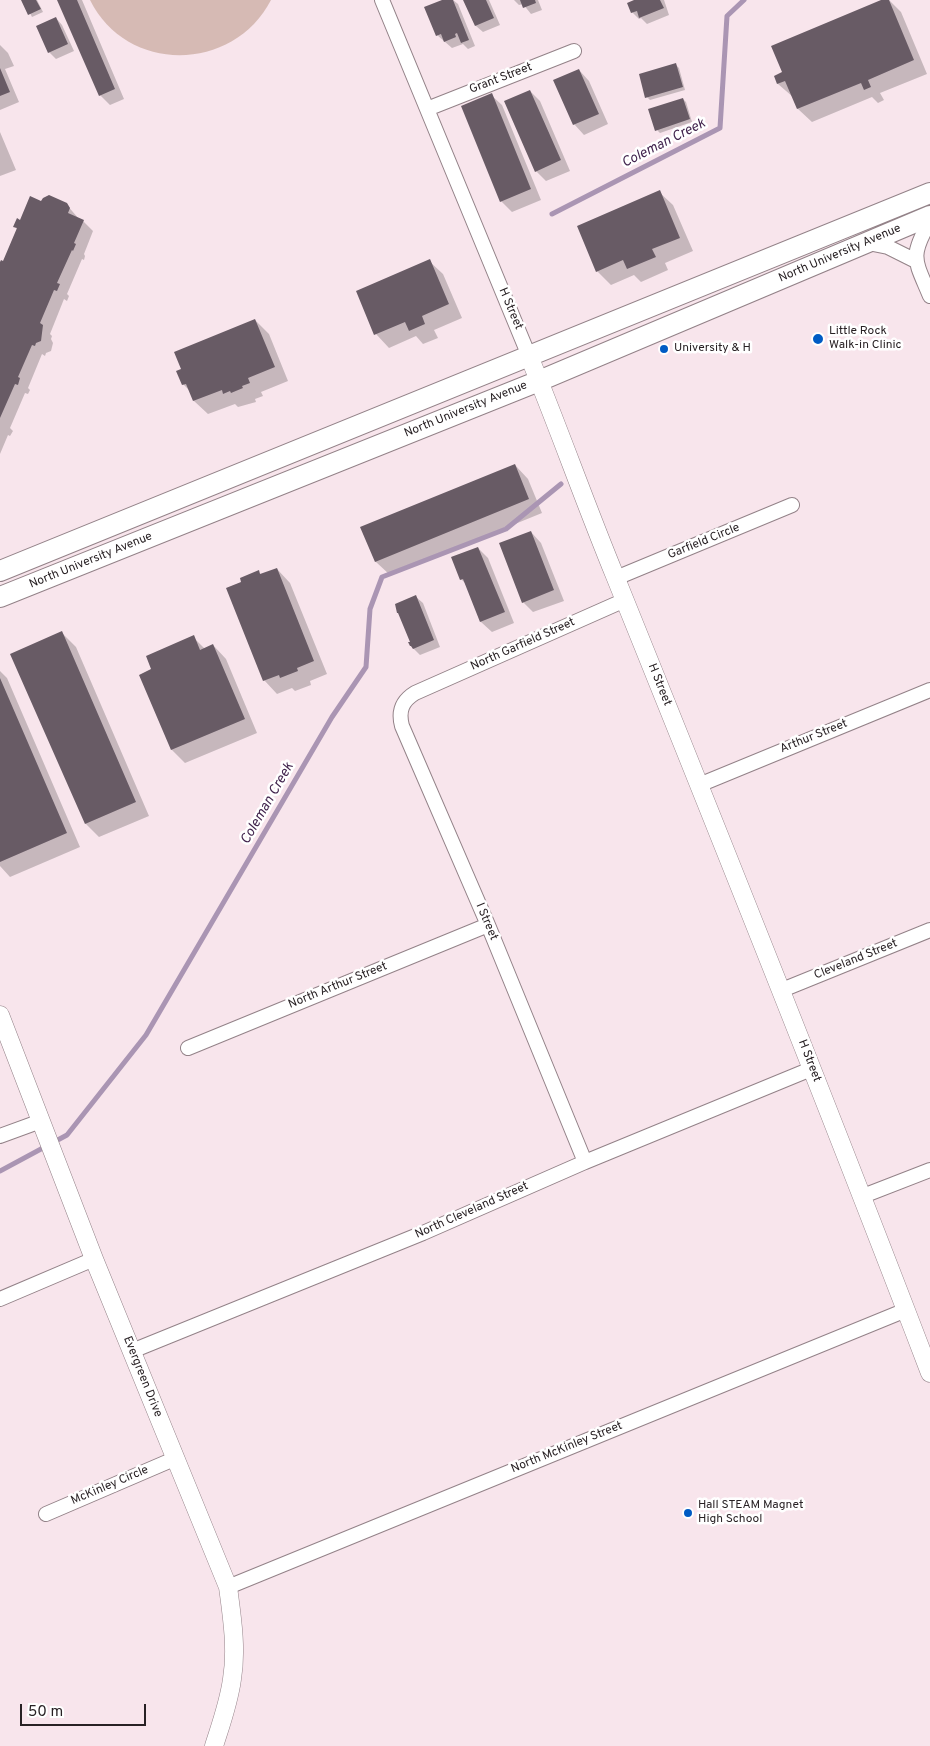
<!DOCTYPE html>
<style>
body{margin:0}
#map{position:relative;width:930px;height:1746px;overflow:hidden;background:#f8e5ec;font-family:Overpass,sans-serif}
canvas{display:block}
.scale{position:absolute;left:20px;top:1704px;width:126px;height:22px;box-sizing:border-box;border:2px solid #282124;border-top:0;padding-left:6px;font-size:15px;line-height:18px;white-space:nowrap;color:#282124;-webkit-text-stroke:4px #fff;paint-order:stroke}
</style>
<div id="map">
<canvas width="930" height="1746"></canvas>
<div class="scale">50 m</div>
</div>
<script>
const context = document.querySelector('canvas').getContext('2d');
context.lineJoin = 'round';
function fillPath(path, color) { context.fillStyle = color; context.fill(path, 'evenodd'); }
function stroke(path, color, width, dash) { context.strokeStyle = color; context.lineWidth = width; context.lineCap = dash ? 'butt' : 'round'; context.setLineDash(dash || []); context.stroke(path); }
function write(font, color, halo, rows, align = 'center') {
  context.font = font + ' Overpass,sans-serif'; context.lineWidth = 5; context.setLineDash([]); context.textBaseline = 'middle'; context.strokeStyle = halo; context.fillStyle = color; for (const [text, x, y, turn = 0] of rows) {
    context.save(); context.translate(x, y); context.rotate((+turn || 0) * Math.PI / 180); context.textAlign = isNaN(turn) ? turn : align; if (halo) context.strokeText(text, 0, 0); context.fillText(text, 0, 0); context.restore();
  }
}
fillPath(new Path2D(`
 M 90,0 L 271,0 C 234,72 127,75 90,0 Z`), '#d6bab4');
fillPath(new Path2D(`
 M 23,0 L 37,0 L 43,12 L 32,17 Z
 M 59,0 L 82,0 L 124,99 L 110,105 L 100,95 Z
 M 446,0 L 453,0 L 458,4 L 475,46 L 468,49 L 463,44 L 452,48 L 437,35 Z
 M 465,0 L 489,0 L 500,25 L 483,32 L 476,26 Z
 M 514,0 L 538,0 L 542,10 L 531,14 L 523,4 L 519,5 Z
 M 634,0 L 664,0 L 669,15 L 647,24 L 641,18 L 639,19 L 632,12 Z
 M 884,0 L 889,0 L 901,12 L 927,74 L 880,93 L 884,100 L 878,103 L 872,97 L 812,122 L 798,109 L 793,97 L 778,84 L 775,76 L 783,73 Z
 M 56,18 L 62,25 L 74,51 L 56,59 L 49,52 Z
 M 0,45 L 8,53 L 14,66 L 5,69 L 19,102 L 0,110 Z
 M 676,65 L 679,68 L 685,90 L 650,100 L 647,97 Z
 M 579,70 L 589,81 L 608,124 L 584,135 L 574,124 Z
 M 530,91 L 540,101 L 570,171 L 546,181 L 536,171 Z
 M 491,95 L 502,105 L 541,200 L 512,212 L 501,201 Z
 M 683,99 L 686,102 L 692,122 L 660,133 L 657,130 Z
 M 0,132 L 16,170 L 0,176 Z
 M 659,192 L 673,205 L 693,251 L 665,263 L 668,270 L 641,282 L 634,275 L 611,285 L 597,271 Z
 M 42,203 L 66,204 L 79,219 L 83,221 L 93,231 L 84,254 L 85,256 L 84,260 L 82,259 L 67,294 L 69,296 L 67,301 L 64,299 L 50,334 L 52,336 L 51,339 L 53,343 L 51,351 L 46,353 L 45,356 L 42,354 L 28,388 L 30,390 L 28,394 L 25,393 L 10,428 L 13,431 L 10,436 L 8,435 L 0,454 L 0,265 L 4,262 L 17,229 L 15,227 Z
 M 429,261 L 443,274 L 462,318 L 434,330 L 438,338 L 423,344 L 416,336 L 389,348 L 376,334 Z
 M 255,320 L 269,334 L 288,381 L 261,392 L 263,396 L 255,399 L 256,402 L 238,407 L 235,404 L 208,414 L 194,401 L 190,391 L 183,384 Z
 M 515,465 L 528,479 L 542,513 L 390,575 L 376,562 L 362,528 Z
 M 531,532 L 541,543 L 564,601 L 533,612 L 523,602 Z
 M 478,548 L 488,558 L 514,623 L 492,632 L 481,622 L 466,584 L 461,579 Z
 M 277,569 L 290,583 L 327,674 L 310,681 L 311,685 L 295,691 L 292,688 L 277,694 L 264,680 L 243,582 L 258,572 L 262,575 Z
 M 416,597 L 423,603 L 440,647 L 420,655 L 411,646 Z
 M 62,633 L 76,647 L 149,816 L 99,837 L 86,824 Z
 M 193,637 L 205,649 L 213,645 L 226,659 L 257,733 L 185,763 L 172,750 L 140,675 L 153,670 Z
 M 0,671 L 7,678 L 80,847 L 10,877 L 0,866 Z`), '#0003');
stroke(new Path2D(`
 M 552,214 L 720,128 L 727,16 L 744,0
 M 0,1171 L 67,1135 L 146,1035 L 332,717 L 366,667 L 370,609 L 382,577 L 506,529 L 561,484`), '#aa95b3', 5);
fillPath(new Path2D(`
 M 21,0 L 36,0 L 41,9 L 28,15 Z
 M 57,0 L 77,0 L 115,89 L 99,96 Z
 M 442,0 L 453,0 L 469,40 L 461,43 L 457,33 L 455,34 L 456,37 L 444,42 L 441,34 L 436,36 L 424,7 Z
 M 463,0 L 486,0 L 494,18 L 475,26 Z
 M 520,0 L 535,0 L 536,3 L 523,8 Z
 M 634,0 L 660,0 L 664,8 L 639,18 L 637,11 L 631,13 L 627,3 Z
 M 881,0 L 889,0 L 914,60 L 868,80 L 871,87 L 864,90 L 861,83 L 797,109 L 785,81 L 777,84 L 774,76 L 782,72 L 771,46 Z
 M 56,17 L 68,44 L 48,53 L 36,26 Z
 M 676,63 L 683,87 L 645,98 L 639,74 Z
 M 0,68 L 10,92 L 0,96 Z
 M 579,69 L 599,114 L 573,125 L 553,80 Z
 M 530,90 L 561,160 L 535,172 L 504,101 Z
 M 492,93 L 531,189 L 500,202 L 461,106 Z
 M 683,98 L 690,119 L 655,131 L 648,109 Z
 M 660,190 L 680,238 L 652,249 L 656,257 L 627,269 L 623,260 L 596,272 L 577,226 Z
 M 49,195 L 67,203 L 70,208 L 68,213 L 84,220 L 74,243 L 76,244 L 73,251 L 72,250 L 57,283 L 60,284 L 57,291 L 54,290 L 40,323 L 43,325 L 41,341 L 36,343 L 35,346 L 32,345 L 18,377 L 20,378 L 18,385 L 15,384 L 0,418 L 0,262 L 1,260 L 3,261 L 17,228 L 13,227 L 17,218 L 20,220 L 30,196 L 41,201 L 43,198 Z
 M 430,259 L 449,304 L 422,316 L 425,324 L 409,331 L 405,322 L 374,335 L 356,291 Z
 M 255,319 L 275,367 L 248,378 L 250,383 L 242,386 L 243,388 L 231,393 L 230,391 L 223,394 L 222,390 L 193,401 L 186,384 L 182,385 L 176,371 L 181,369 L 174,352 Z
 M 515,464 L 529,499 L 375,562 L 360,527 Z
 M 531,531 L 554,590 L 522,603 L 499,543 Z
 M 478,547 L 505,612 L 480,622 L 463,579 L 460,580 L 451,557 Z
 M 277,568 L 314,661 L 297,668 L 298,671 L 280,678 L 279,675 L 263,681 L 226,588 L 241,582 L 240,578 L 259,570 L 260,574 Z
 M 416,595 L 434,640 L 413,649 L 411,646 L 410,646 L 408,642 L 410,642 L 398,613 L 397,613 L 395,604 Z
 M 62,631 L 136,802 L 85,824 L 10,654 Z
 M 194,635 L 200,650 L 213,644 L 245,719 L 171,750 L 139,675 L 151,669 L 146,656 Z
 M 0,678 L 67,833 L 0,862 Z`), '#685b65');
const minor = new Path2D(`
 M 382,0 L 529,356
 M 427,109 L 574,51
 M 930,221 C 909,257 915,260 930,296
 M 868,243 L 888,247 L 916,261
 M 616,578 L 792,505
 M 699,785 L 930,690
 M 782,990 L 930,930
 M 188,1048 L 488,925
 M 0,1136 L 41,1121
 M 585,1162 L 488,925 L 402,726 C 398,711 402,701 415,693 L 625,600
 M 863,1196 L 930,1170
 M 0,1299 L 94,1259
 M 132,1351 L 423,1233 L 585,1162 L 811,1069
 M 46,1514 L 174,1459
 M 228,1587 L 906,1310`);
const tertiary = new Path2D(`
 M 529,356 C 559,429 585,503 615,576 C 722,841 828,1106 930,1373
 M 0,1015 L 94,1259 L 228,1587 C 232,1617 237,1649 232,1679 C 229,1702 221,1724 214,1746`);
const secondary = new Path2D(`
 M 0,571 L 930,193
 M 0,597 L 539,381 L 930,216`);
stroke(minor, '#938288', 16);
stroke(tertiary, '#938288', 19);
stroke(secondary, '#938288', 22);
stroke(minor, '#fff', 14);
stroke(tertiary, '#fff', 18);
stroke(secondary, '#fff', 20);
for (const [x, y, r, color] of [
 [818,339,6,"#005bc4"],
 [664,349,5,"#005bc4"],
 [688,1513,5,"#005bc4"]
]) { const dot = new Path2D(); dot.arc(x, y, r, 0, 2 * Math.PI); context.fillStyle = color; context.fill(dot); stroke(dot, '#fff', 2); }
write('12px', '#282124', '#fff', [
 ["Grant Street",501,79,-21],
 ["North University Avenue",840,254,-23],
 ["H Street",510,309,67],
 ["North University Avenue",466,410,-22],
 ["Garfield Circle",704,542,-22],
 ["North University Avenue",91,561,-22],
 ["North Garfield Street",523,645,-24],
 ["H Street",659,685,68],
 ["Arthur Street",814,737,-22],
 ["I Street",486,922,67],
 ["Cleveland Street",856,960,-22],
 ["North Arthur Street",338,986,-22],
 ["H Street",809,1061,69],
 ["North Cleveland Street",472,1211,-24],
 ["Evergreen Drive",142,1377,68],
 ["North McKinley Street",567,1448,-22],
 ["McKinley Circle",110,1486,-23]
]);
write('12px', '#282124', '#fff', [
 ["Little Rock",829,332],
 ["Walk-in Clinic",829,346],
 ["University & H",674,349],
 ["Hall STEAM Magnet",698,1506],
 ["High School",698,1520]
], 'left');
write('italic 14px', '#42244e', '#fff', [
 ["Coleman Creek",664,144,-27],
 ["Coleman Creek",268,804,-60]
]);
</script>
